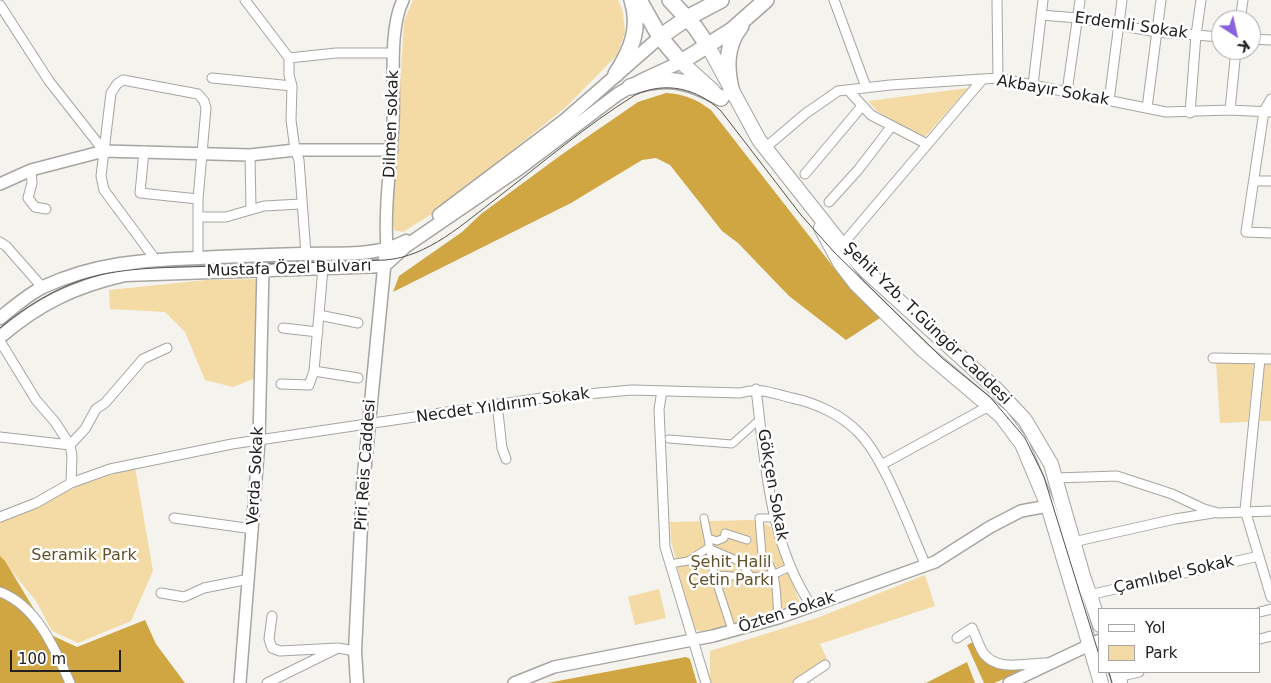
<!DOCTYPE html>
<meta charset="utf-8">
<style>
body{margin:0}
#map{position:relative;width:1271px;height:683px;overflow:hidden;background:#f5f3ee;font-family:"DejaVu Sans",sans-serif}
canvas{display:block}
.legend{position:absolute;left:1098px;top:608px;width:162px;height:65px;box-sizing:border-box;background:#fff;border:1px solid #a7a6a5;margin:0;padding:6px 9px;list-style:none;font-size:15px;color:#22211f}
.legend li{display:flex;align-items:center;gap:10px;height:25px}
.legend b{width:25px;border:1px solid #a7a6a5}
.north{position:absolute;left:1211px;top:10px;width:50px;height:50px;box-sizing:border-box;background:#fff;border:1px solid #a7a6a5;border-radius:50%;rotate:145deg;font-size:14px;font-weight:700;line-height:20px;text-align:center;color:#22211f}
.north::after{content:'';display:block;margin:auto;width:18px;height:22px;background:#8a62dd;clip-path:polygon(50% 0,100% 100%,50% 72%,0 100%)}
.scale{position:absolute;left:10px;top:650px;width:111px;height:22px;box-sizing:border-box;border:2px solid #22211f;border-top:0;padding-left:6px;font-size:15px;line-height:18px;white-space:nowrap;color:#22211f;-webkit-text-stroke:4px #fff;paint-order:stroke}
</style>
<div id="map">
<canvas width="1271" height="683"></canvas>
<ul class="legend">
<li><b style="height:6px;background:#fff"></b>Yol</li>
<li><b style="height:14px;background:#f4daa4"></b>Park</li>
</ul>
<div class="north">K</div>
<div class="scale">100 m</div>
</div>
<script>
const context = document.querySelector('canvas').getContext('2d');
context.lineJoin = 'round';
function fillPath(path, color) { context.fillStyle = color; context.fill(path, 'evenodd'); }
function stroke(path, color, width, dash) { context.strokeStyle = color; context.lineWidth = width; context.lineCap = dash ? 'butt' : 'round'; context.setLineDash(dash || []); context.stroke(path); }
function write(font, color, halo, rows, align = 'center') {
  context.font = font + ' "DejaVu Sans",sans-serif'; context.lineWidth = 5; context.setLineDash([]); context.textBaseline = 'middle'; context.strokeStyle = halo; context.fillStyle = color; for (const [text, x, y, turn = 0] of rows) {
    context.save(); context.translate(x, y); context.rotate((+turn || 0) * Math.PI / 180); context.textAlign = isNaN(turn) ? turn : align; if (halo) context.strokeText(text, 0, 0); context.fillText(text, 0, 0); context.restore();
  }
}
fillPath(new Path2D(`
 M 413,0 L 618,0 L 623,12 L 625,32 L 617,55 L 566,107 L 438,210 L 403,232 L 394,230 L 392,217 L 404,21 Z
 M 968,88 L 924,138 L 877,111 L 868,101 Z
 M 258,279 L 256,378 L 233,387 L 205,380 L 185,332 L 165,312 L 110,309 L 109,290 L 206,280 Z
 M 1216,361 L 1254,362 L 1248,422 L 1220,423 Z
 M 1264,364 L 1271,364 L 1271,421 L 1260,421 Z
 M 135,467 L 153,571 L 131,621 L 78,643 L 52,631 L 36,601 L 0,557 L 0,521 L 13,518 L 80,485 Z
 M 752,520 L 770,526 L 801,605 L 709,633 L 696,630 L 691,622 L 671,540 L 670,522 Z
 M 925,575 L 935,606 L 820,644 L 827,659 L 794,683 L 710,683 L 710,651 L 817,618 Z
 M 659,589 L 666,618 L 635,625 L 628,597 Z`), '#f4daa4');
fillPath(new Path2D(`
 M 666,93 C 684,94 696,99 711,110 L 849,287 L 880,318 L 846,340 L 789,296 L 738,243 L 722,231 L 670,165 L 656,158 L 642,160 L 571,203 L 393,292 L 399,276 L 462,232 L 481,214 L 561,155 L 638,102 Z
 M 0,556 L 5,561 L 49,634 L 77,647 L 145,620 L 156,644 L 185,683 L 0,683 Z
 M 975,641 L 991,665 L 1015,667 L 1041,664 L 994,683 L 984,683 L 967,645 Z
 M 686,657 L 690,659 L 697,683 L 547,683 Z
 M 967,662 L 975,683 L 926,683 Z`), '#d0a643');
const pedestrian = new Path2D(`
 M 669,439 L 732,444 L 760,419
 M 704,518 L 708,538 L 717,541 L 724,538 L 725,533 L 747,540
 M 775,518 L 759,518 L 762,555 C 779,572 776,595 778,618
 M 708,538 L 714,575 L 751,577
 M 670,564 L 688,561 L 708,548 L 741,562 L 751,577 L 775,574 L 790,567
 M 714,575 L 732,630`);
const minor = new Path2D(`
 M 245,0 L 289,58 L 336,53 L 394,53
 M 834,0 L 866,87
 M 997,0 L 998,78
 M 0,5 L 49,81 L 104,151
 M 1041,15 L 1078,18 L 1157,32 L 1221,37
 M 1240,20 L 1243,0
 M 1251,39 L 1271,40
 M 289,58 L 289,75 L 292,86 L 291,120 L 295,150 L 299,160 L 306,254
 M 212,78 L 292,86
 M 1033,85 L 1043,0
 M 849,91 L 871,115 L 927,144
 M 1067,92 L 1080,0
 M 1271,99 L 1264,111 L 1246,232 L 1271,233
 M 1109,101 L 1122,0
 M 1147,108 L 1161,0
 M 1230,110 L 1236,50
 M 1190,113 L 1196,35 L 1201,0
 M 765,148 L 805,114 L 838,91 L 890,85 L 998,78 L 1166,112 L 1230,110 L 1271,112
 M 144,151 L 140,193 L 198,199
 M 250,155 L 251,209
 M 31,170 L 32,183 L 28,198 L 35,207 L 46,209
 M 805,174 L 862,106
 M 1254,181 L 1271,181
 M 829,202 L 858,170 L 891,127
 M 198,217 L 226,217 L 264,206 L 301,204
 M 0,242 L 6,246 L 43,288
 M 842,245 L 982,80
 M 155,259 L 104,190 L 101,176 L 111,93 L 117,84 L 123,80 L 198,94 L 204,101 L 206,108 L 198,199 L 198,258
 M 323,268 L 314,371 L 358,378
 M 319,315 L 358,323
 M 283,328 L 318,332
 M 0,341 L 36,400 L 55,422 L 70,445 L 72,456 L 71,483
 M 1213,358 L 1271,359
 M 1260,359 L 1245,510 L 1271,597
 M 281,384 L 309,385 L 314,371
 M 756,389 C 765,461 769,543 811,605
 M 662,391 L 659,409 L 665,547 L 706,683
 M 497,404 L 502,448 L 506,459
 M 0,437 L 70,445 L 85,429 L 96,409 L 105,403 L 143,359 L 167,348
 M 881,465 L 989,406
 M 1055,478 L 1117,476 L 1172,494 L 1204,509 L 1218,513 L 1271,511
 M 0,517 L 36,503 L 71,483 L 110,469 L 232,444 L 542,398 L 632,390 L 740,393 C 761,387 771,393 792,398 C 816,403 842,415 859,433 C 885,459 910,530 926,566
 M 174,518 L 253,529
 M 1073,542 L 1175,519 L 1213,513
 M 0,592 C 37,606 55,649 70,683
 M 161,593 L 184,597 L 204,588 L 249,579
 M 1089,595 L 1259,556
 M 1260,612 L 1271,609
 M 272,616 L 269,639 L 272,648 L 280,651 L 338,648
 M 957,638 L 972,628 C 976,636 979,647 984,654 C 1000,673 1027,662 1049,663
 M 1260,639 L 1271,636
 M 1118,677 L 1139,672
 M 267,683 L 338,648 L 355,651
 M 798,683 L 825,665`);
const tertiary = new Path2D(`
 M 0,184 L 31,170 L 104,151 L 250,155 L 295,150 L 392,150
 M 387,249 C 384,207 391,163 393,122 C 395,87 388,30 403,0
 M 240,683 L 259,441 L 263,269
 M 514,683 L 554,667 L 713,636 L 778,618 L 935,562 L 990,527 L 1021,511 L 1048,506
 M 1009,683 L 1100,640`);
const secondary = new Path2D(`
 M 439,215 L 565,120 L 660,37
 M 0,318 C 14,307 27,295 43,287 C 95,263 142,260 199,258 C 234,256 270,255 305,254 C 338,253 376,257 406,241
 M 0,337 C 40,303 74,287 125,275 L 384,266 L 406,246 L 520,168 L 618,94 L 642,80 L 681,62
 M 357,683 L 355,651 L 363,485 L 385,258`);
const primary = new Path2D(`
 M 708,46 L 759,140 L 842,245 L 866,271 L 996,389 L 1025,420 L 1051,464 L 1083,576 L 1100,625
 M 681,62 L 713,91
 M 821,228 L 840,263 L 856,284 L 923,350 L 1001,416 L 1022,444 L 1048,506 L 1101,683
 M 1116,672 L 1120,683`);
const trunk = new Path2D(`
 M 639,0 L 660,37 L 681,62 L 732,30 L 766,0
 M 670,0 L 695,27 L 708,46
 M 660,37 L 687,18 L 721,0
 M 616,74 C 631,51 641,28 632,0
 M 630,87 C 667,75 687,80 721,98
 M 732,93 C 726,69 725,46 741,26`);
stroke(pedestrian, '#a7a5a1', 9);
stroke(minor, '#a7a5a1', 11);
stroke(tertiary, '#a7a5a1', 14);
stroke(secondary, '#a7a5a1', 15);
stroke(primary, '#a7a5a1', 16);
stroke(trunk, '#a7a5a1', 18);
stroke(pedestrian, '#fff', 7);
stroke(minor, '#fff', 9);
stroke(tertiary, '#fff', 11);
stroke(secondary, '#fff', 12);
stroke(primary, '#fff', 14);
stroke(trunk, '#fff', 15);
stroke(new Path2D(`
 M 0,328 C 25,307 54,289 85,279 C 127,266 171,268 214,266 C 271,264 328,262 385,260 C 428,257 464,223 497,198 C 542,163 587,125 635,95 C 665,81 697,88 721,111 L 801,215 L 834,252 L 942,358 L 990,397 L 1025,438 L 1044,477 L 1100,658
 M 1109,672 L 1112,683`), '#545250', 1);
write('16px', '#22211f', '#fff', [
 ["Erdemli Sokak",1131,26,8],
 ["Akbayır Sokak",1053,91,10],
 ["Dilmen sokak",392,124,-88],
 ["Mustafa Özel Bulvarı",289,269,-2],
 ["Şehit Yzb. T.Güngör Caddesi",927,324,44],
 ["Necdet Yıldırım Sokak",503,406,-8],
 ["Piri Reis Caddesi",366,465,-86],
 ["Verda Sokak",256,476,-87],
 ["Gökçen Sokak",772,485,80],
 ["Çamlıbel Sokak",1174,575,-13],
 ["Özten Sokak",787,613,-18]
]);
write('16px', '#635129', '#fff', [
 ["Seramik Park",84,556],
 ["Şehit Halil",731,563],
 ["Çetin Parkı",731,581]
]);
</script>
